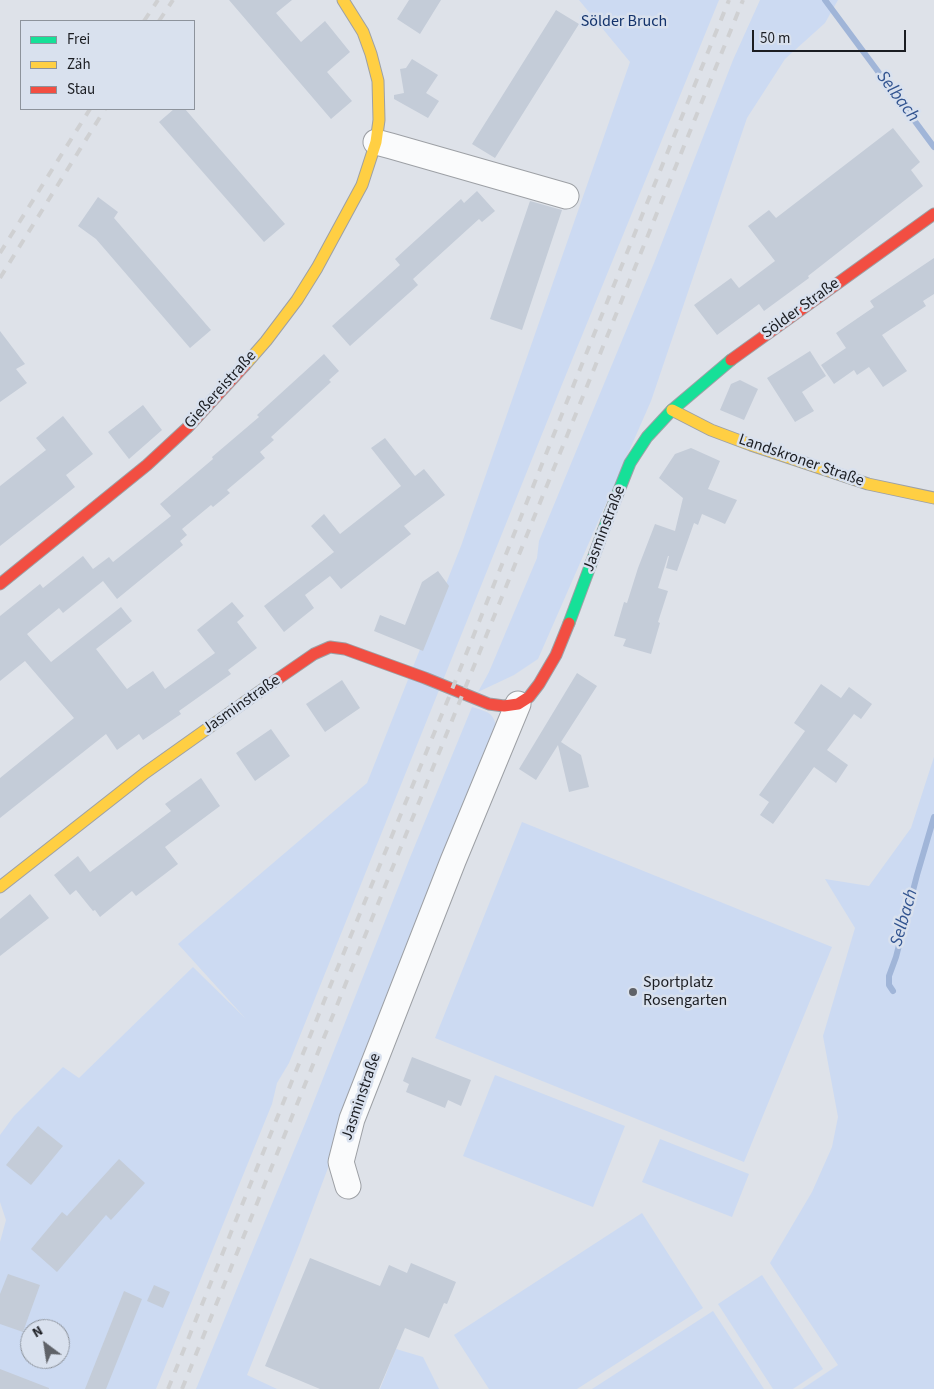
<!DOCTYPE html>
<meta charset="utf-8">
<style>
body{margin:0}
#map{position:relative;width:934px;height:1389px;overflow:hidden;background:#dee2e9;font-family:"Source Sans 3",sans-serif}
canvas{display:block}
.legend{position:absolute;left:20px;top:20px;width:175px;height:90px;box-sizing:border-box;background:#d9e1ee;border:1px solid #8d939c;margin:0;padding:6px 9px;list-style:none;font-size:15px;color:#1b1d22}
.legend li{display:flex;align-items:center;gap:10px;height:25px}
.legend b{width:25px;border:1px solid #8d939c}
.north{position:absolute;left:20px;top:1319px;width:50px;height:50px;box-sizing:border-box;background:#d9e1ee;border:1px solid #8d939c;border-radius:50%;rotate:329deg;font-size:14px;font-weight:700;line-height:20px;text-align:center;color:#1b1d22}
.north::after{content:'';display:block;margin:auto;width:18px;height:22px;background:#5f6268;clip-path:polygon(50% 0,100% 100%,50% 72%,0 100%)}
.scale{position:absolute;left:752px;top:30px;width:154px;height:22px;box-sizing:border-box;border:2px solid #1b1d22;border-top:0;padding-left:6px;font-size:15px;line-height:18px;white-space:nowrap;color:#1b1d22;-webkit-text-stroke:4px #d9e1ee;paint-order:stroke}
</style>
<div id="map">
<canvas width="934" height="1389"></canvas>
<ul class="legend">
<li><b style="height:6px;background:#16e098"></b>Frei</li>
<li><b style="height:6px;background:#ffcf43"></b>Zäh</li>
<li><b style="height:6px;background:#f24e42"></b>Stau</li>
</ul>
<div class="north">N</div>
<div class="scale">50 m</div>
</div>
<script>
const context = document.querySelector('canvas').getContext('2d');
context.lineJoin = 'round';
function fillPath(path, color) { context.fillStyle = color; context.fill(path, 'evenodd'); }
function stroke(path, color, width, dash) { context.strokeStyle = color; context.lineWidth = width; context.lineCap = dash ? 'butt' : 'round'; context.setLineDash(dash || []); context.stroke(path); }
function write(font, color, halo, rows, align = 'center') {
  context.font = font + ' "Source Sans 3",sans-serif'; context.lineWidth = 5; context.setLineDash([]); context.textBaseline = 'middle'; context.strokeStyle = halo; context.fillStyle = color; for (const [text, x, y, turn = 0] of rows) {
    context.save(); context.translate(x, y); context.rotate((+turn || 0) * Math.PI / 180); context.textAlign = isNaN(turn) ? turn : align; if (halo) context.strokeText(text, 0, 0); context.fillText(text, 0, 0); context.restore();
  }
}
fillPath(new Path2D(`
 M 579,0 L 719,0 L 563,382 L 289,1063 L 277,1083 L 272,1104 L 156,1389 L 0,1389 L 0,1242 L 6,1220 L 0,1202 L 0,1135 L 14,1116 L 63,1067 L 79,1078 L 193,967 L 246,1019 L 178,944 L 367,783 L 461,546 L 630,62 ZM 30,1329 L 60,1329 L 60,1359 L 30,1359 Z
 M 760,0 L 838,0 L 825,23 L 785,59 L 747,118 L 651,401 L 538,659 L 514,675 L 478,692 L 489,672 L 537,558 L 539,541 L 654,263 L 733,60 Z
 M 472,707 C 491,713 493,712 498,732 L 346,1120 L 299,1245 L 247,1375 L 277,1389 L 196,1389 L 238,1286 L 307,1119 L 409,860 Z
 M 934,757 L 934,1389 L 802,1389 L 838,1365 L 770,1263 L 812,1192 L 832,1147 L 838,1117 L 823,1036 L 855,928 L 825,879 L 869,886 L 911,828 Z
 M 522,822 L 832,947 L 744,1162 L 435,1038 Z
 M 495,1075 L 625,1126 L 593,1207 L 463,1156 Z
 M 660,1139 L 749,1174 L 732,1217 L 642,1182 Z
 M 642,1213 L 703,1308 L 577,1389 L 489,1389 L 454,1335 Z
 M 762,1275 L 823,1369 L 793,1389 L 773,1389 L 718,1304 Z
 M 713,1311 L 764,1389 L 592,1389 Z
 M 396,1349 L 423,1357 L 439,1389 L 380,1389 Z`), '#ccdaf2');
stroke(new Path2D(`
 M 825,0 L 934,147
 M 893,991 L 889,985 L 889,976 L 896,957 L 917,875 L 934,817`), '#a0b5d8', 6);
fillPath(new Path2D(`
 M 229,0 L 292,0 L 276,13 L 301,42 L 325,21 L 350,52 L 327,72 L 352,101 L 331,119 Z
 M 409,0 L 441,0 L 420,34 L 397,19 Z
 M 556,10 L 579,24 L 495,158 L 472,144 Z
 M 412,59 L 438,75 L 426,93 L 439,101 L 428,118 L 394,99 L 394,95 L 404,93 L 400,69 L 406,68 Z
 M 174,109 L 185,109 L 285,224 L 264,242 L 159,122 Z
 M 893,128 L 920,162 L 911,170 L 923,186 L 808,276 L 809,278 L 764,311 L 759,304 L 717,335 L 694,305 L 731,278 L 739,288 L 775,261 L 748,226 L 769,210 L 776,218 Z
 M 477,191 L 495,211 L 482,222 L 479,219 L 413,279 L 418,285 L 350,346 L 332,326 L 400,265 L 395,259 L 461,199 L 464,203 Z
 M 98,197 L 118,212 L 114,218 L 211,330 L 190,348 L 96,239 L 78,226 Z
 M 530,201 L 562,210 L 522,330 L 490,319 Z
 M 934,258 L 934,294 L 923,301 L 926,306 L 882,335 L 907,371 L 883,387 L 869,367 L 857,375 L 854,370 L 834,384 L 821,365 L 846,348 L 836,333 L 874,307 L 870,301 Z
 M 0,331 L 25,364 L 16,369 L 27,383 L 0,402 Z
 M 810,351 L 826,376 L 802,392 L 814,411 L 795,422 L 767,378 Z
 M 324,354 L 339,371 L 329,380 L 331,382 L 271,437 L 274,440 L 260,452 L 265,458 L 227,490 L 230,493 L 213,507 L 211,505 L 182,529 L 187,535 L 180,541 L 183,545 L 117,599 L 103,581 L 63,613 L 59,608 L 27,634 L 51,662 L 121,607 L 132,621 L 96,649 L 127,689 L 153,671 L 165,689 L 215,653 L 197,630 L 232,602 L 244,616 L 237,622 L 257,648 L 228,670 L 231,674 L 179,711 L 181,714 L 143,740 L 139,734 L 117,750 L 106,734 L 0,818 L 0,778 L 74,718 L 25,661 L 0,681 L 0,616 L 40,584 L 43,588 L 83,556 L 93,569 L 109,557 L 113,562 L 171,516 L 160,504 L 213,459 L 212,457 L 259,417 L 257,415 Z
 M 740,380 L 758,389 L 744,420 L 720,410 L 731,384 Z
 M 143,405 L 162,430 L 129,459 L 108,432 Z
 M 63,416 L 93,454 L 66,475 L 75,487 L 0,546 L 0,486 L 46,450 L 36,438 Z
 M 385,438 L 415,476 L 424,469 L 445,495 L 404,526 L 411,534 L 341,589 L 330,576 L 305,595 L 314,608 L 284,632 L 264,606 L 334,552 L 311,526 L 324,514 L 340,534 L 401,486 L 371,448 Z
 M 691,448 L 720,461 L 708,489 L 737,500 L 725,524 L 702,514 L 698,525 L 694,523 L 677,571 L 666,568 L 669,556 L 668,556 L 658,588 L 668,591 L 658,622 L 660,623 L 651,654 L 623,646 L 626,639 L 614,636 L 624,602 L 627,603 L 638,568 L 655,524 L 675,531 L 683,498 L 659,478 L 675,454 Z
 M 438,571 L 449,586 L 423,651 L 374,631 L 380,615 L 405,625 L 422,582 Z
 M 577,673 L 597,686 L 561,742 L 581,755 L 589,787 L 569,792 L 558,745 L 536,780 L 519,769 Z
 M 342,680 L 360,708 L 325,732 L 306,704 Z
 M 821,684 L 841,698 L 849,687 L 872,704 L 861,719 L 854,714 L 827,750 L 848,765 L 836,783 L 814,767 L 773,824 L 760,815 L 769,802 L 759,795 L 805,731 L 794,723 Z
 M 271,729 L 290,756 L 255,781 L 236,753 Z
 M 201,778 L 220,806 L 165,847 L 178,864 L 136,896 L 132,891 L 100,917 L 95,910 L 93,911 L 76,890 L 70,895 L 54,875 L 78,856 L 90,872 L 171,811 L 165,804 Z
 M 30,894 L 49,918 L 0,956 L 0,919 Z
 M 412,1057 L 471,1080 L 461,1106 L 448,1100 L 445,1108 L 406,1092 L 409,1084 L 403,1081 Z
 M 38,1126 L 63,1146 L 31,1185 L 6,1165 Z
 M 119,1159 L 145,1183 L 111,1220 L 106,1215 L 57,1272 L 31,1249 L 62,1212 L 67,1216 Z
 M 310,1258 L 380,1286 L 389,1265 L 407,1273 L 411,1263 L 456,1282 L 447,1304 L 444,1303 L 429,1338 L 405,1328 L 379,1389 L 320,1389 L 265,1366 Z
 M 8,1274 L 40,1285 L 23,1332 L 0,1324 L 0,1294 Z
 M 154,1285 L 170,1292 L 163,1308 L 147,1301 Z
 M 124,1291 L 142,1299 L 106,1389 L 85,1389 Z
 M 0,1369 L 49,1388 L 49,1389 L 0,1389 Z`), '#c4ccd8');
const street = new Path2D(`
 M 376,142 L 391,146 L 566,196
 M 348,1186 L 341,1162 L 352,1119 L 453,861 L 518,704`);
const fast = new Path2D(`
 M 569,623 L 608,518 L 630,463 L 647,437 L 672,410 L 731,360`);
const slow = new Path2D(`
 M 245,365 L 266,341 L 297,300 L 317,268 L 362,185 L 376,142 L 379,120 L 378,81 L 371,54 L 363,32 L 343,0
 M 672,410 L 711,430 L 751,445 L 868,484 L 934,498
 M 0,887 L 145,773 L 266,687`);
const jam = new Path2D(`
 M 731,360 L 934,214
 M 0,584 L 147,465 L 187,428 L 245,365
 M 266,687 L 314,654 L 330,647 L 345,649 L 425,678 L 489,704 L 504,706 L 518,704 L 529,697 L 539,684 L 556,655 L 569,623`);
stroke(street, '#9da0a5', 27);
stroke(fast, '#9da0a5', 13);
stroke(slow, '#9da0a5', 13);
stroke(jam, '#9da0a5', 13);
stroke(street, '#fafbfc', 25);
stroke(fast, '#16e098', 11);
stroke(slow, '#ffcf43', 11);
stroke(jam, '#f24e42', 11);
stroke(new Path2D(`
 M 144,21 L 158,0
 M 159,21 L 173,0
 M 0,253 L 90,109
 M 0,278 L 105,109
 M 168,1389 L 333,979 L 449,697 L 574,384 L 729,0
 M 182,1389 L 743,0`), '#cfd0d2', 4, [9, 9]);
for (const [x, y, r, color] of [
 [633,992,5,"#5f6268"]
]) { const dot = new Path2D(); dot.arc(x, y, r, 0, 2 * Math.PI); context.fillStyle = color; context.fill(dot); stroke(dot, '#d9e1ee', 2); }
write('16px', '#12326b', '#d9e1ee', [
 ["Sölder Bruch",624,22]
]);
write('16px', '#1b1d22', '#d9e1ee', [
 ["Sölder Straße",801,309,-36],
 ["Gießereistraße",221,390,-48],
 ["Landskroner Straße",801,461,19],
 ["Jasminstraße",605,529,-69],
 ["Jasminstraße",242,705,-35],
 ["Jasminstraße",362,1097,-71]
]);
write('16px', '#1b1d22', '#d9e1ee', [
 ["Sportplatz",643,983],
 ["Rosengarten",643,1001]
], 'left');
write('italic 18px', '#325490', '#d9e1ee', [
 ["Selbach",897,97,53],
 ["Selbach",905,918,-74]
]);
</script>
